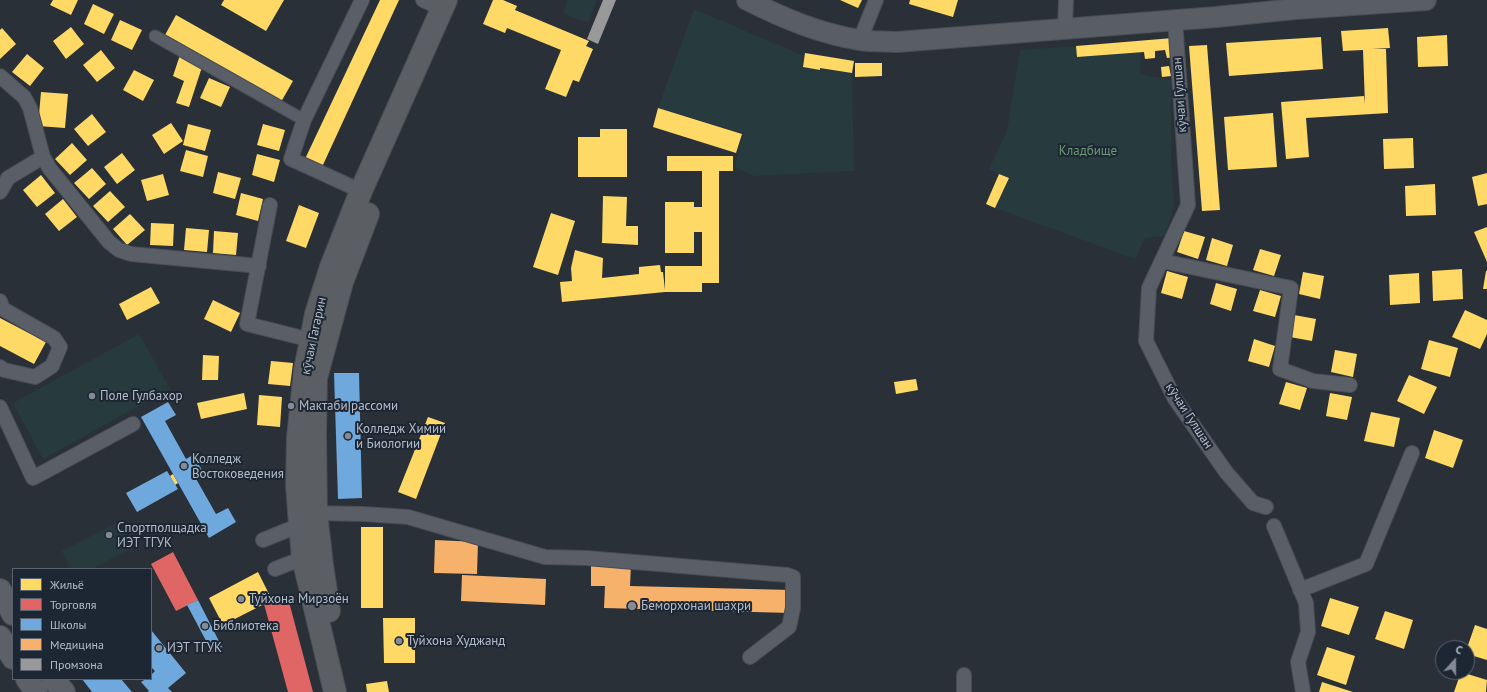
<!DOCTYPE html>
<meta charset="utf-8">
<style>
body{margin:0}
#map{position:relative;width:1487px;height:692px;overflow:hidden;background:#2a3038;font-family:"PT Sans",sans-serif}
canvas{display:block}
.legend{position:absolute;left:12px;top:568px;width:140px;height:112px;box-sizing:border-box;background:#1d2633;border:1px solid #59626f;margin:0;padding:5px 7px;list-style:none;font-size:12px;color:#b4bcc9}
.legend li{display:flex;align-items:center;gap:8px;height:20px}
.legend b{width:20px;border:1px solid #59626f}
.north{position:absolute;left:1435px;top:640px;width:40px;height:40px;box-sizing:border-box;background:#1d2633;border:1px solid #59626f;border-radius:50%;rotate:21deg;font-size:11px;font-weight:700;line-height:16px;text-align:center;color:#b4bcc9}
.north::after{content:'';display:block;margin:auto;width:14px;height:18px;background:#848b96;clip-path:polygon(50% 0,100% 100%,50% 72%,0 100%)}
</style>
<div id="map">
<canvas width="1487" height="692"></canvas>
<ul class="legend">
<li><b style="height:11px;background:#ffd966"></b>Жильё</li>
<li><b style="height:11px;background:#e06666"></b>Торговля</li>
<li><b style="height:11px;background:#6fa8dc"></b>Школы</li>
<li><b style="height:11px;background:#f6b26b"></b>Медицина</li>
<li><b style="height:11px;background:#999"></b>Промзона</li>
</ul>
<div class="north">С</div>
</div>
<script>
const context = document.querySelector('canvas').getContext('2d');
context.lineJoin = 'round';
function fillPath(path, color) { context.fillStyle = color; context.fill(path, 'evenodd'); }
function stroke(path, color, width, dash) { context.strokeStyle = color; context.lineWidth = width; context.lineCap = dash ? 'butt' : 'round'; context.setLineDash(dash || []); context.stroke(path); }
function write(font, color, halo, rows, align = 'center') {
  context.font = font + ' "PT Sans",sans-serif'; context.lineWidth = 4; context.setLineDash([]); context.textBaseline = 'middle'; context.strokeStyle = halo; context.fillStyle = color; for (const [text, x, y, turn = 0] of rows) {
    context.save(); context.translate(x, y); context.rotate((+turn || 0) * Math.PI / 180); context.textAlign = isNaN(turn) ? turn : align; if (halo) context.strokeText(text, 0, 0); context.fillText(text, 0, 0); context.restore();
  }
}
fillPath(new Path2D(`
 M 568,0 L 597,0 L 588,23 L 563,13 Z
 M 694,9 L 804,56 L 803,67 L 820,70 L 820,68 L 852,73 L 854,171 L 753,176 L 735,167 L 742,133 L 658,108 Z
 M 1076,46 L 1077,57 L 1141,52 L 1140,74 L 1171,80 L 1171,158 L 1174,206 L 1165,236 L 1145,238 L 1135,259 L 995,208 L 1008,178 L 989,169 L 1007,131 L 1020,50 Z
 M 139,334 L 170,389 L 43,459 L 13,403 Z
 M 118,522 L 132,548 L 92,569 L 71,569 L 62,551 Z`), '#273a3e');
fillPath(new Path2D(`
 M 53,0 L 78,0 L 71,15 L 50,5 Z
 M 224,0 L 284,0 L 266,31 L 221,5 Z
 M 380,0 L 399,0 L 322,167 L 305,159 Z
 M 493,0 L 503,0 L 517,6 L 515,10 L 589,41 L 586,46 L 593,49 L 579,82 L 573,80 L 566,97 L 545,89 L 561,50 L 507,28 L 505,33 L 483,24 Z
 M 840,0 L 862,0 L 858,8 Z
 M 910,0 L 958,0 L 953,17 L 909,4 Z
 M 93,4 L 114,14 L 104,34 L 84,24 Z
 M 176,15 L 293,81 L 281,102 L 212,63 L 213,62 L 165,35 Z
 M 120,20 L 142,30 L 132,50 L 111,40 Z
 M 71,27 L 84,44 L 66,59 L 53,41 Z
 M 2,28 L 16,44 L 0,59 L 0,30 Z
 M 1388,28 L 1390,48 L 1372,49 L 1386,49 L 1388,113 L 1306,118 L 1309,157 L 1286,159 L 1281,102 L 1364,96 L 1365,104 L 1363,50 L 1343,51 L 1341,31 Z
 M 1447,35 L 1448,66 L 1418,67 L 1417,37 Z
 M 1321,37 L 1323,69 L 1229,76 L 1226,43 Z
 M 1173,38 L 1176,57 L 1167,58 L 1165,50 L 1155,51 L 1155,58 L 1145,59 L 1144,52 L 1077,57 L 1076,46 Z
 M 1207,45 L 1220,210 L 1202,211 L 1189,46 Z
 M 101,50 L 115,68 L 97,82 L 83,65 Z
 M 805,53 L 854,61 L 852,73 L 820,68 L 820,70 L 803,67 Z
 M 27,54 L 44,68 L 30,86 L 12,72 Z
 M 180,55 L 202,67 L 189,107 L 176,103 L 184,81 L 173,76 Z
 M 855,63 L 882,63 L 882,76 L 855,77 Z
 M 1169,66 L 1171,76 L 1162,77 L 1161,67 Z
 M 134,70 L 154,80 L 143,101 L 123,90 Z
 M 209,78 L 230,87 L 221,107 L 200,98 Z
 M 41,92 L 68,94 L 65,128 L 38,126 Z
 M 658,108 L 742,134 L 736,153 L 653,127 Z
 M 1273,113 L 1277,167 L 1228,170 L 1224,117 Z
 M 92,114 L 106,132 L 88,146 L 74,129 Z
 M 171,123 L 183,141 L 164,154 L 152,135 Z
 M 188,124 L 211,130 L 205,151 L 183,145 Z
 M 263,124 L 285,130 L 279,151 L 257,145 Z
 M 600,129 L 627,129 L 627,177 L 578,177 L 578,137 L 600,137 Z
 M 1413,138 L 1414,168 L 1384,169 L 1383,139 Z
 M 72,143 L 87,160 L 70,175 L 55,159 Z
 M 186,150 L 208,156 L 203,177 L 180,171 Z
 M 122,153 L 135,170 L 117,184 L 104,167 Z
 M 257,154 L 280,160 L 274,182 L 252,175 Z
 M 667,156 L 733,156 L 733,171 L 719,171 L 719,283 L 702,283 L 702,292 L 665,292 L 562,302 L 560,282 L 572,281 L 571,268 L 575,250 L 603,258 L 602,278 L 639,274 L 639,267 L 660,265 L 661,272 L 663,272 L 665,290 L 665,266 L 702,266 L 702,232 L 694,232 L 694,253 L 665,253 L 665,202 L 694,202 L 694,207 L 702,207 L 702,171 L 667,171 Z
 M 92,168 L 106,184 L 89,199 L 74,183 Z
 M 218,172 L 241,178 L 235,199 L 213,193 Z
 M 1487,173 L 1487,204 L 1478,206 L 1472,177 Z
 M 163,174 L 169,195 L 147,201 L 141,180 Z
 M 999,174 L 1009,178 L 995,208 L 986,204 Z
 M 41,175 L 55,193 L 37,207 L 23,190 Z
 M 1435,184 L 1436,215 L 1406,216 L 1405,186 Z
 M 110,191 L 125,207 L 108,222 L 93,206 Z
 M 241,193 L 263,199 L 258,221 L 236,215 Z
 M 603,196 L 627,197 L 626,226 L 638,226 L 638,245 L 602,243 Z
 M 63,199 L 77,217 L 59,231 L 45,214 Z
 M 299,205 L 319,213 L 306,248 L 286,241 Z
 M 551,213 L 575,221 L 558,275 L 533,267 Z
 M 130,214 L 145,230 L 127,245 L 113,229 Z
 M 151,223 L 174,224 L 173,246 L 150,245 Z
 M 1487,227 L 1487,262 L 1474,232 Z
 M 186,228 L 209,230 L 207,252 L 184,250 Z
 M 214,231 L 238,233 L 236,255 L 213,253 Z
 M 1184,231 L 1205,237 L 1198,259 L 1177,252 Z
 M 1212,238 L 1233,245 L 1227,266 L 1206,260 Z
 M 1260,249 L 1281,255 L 1274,276 L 1253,270 Z
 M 1462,269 L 1463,299 L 1433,301 L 1432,271 Z
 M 1167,271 L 1188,277 L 1182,299 L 1161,293 Z
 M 1486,271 L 1487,271 L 1487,289 L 1483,289 Z
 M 1303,272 L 1324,276 L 1320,299 L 1299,294 Z
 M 1419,273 L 1420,303 L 1390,305 L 1389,275 Z
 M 1216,283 L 1237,289 L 1231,311 L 1210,304 Z
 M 151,287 L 160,303 L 127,320 L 119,304 Z
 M 1260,290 L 1281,296 L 1275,317 L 1253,311 Z
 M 213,300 L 240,313 L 231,332 L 204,319 Z
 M 1465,310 L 1487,320 L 1487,334 L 1480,349 L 1452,337 Z
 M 1294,315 L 1316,319 L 1312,341 L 1290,337 Z
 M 0,318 L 46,342 L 34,364 L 0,346 Z
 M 1254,339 L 1275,346 L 1269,367 L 1248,361 Z
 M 1429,340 L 1458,348 L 1450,377 L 1421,369 Z
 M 1335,350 L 1357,354 L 1353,377 L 1331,372 Z
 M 203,355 L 219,356 L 218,380 L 202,380 Z
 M 271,361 L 293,363 L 290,386 L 268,384 Z
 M 1409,375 L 1437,387 L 1424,414 L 1397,401 Z
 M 916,379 L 918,390 L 896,394 L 894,382 Z
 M 1286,382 L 1307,388 L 1300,410 L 1279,404 Z
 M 244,393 L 247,409 L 201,419 L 197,403 Z
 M 1330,393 L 1352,397 L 1347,420 L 1326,416 Z
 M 259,395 L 282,397 L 280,427 L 257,425 Z
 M 1371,412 L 1400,418 L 1394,447 L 1364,441 Z
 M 428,417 L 445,423 L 416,499 L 398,492 Z
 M 1434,430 L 1463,440 L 1453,468 L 1425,458 Z
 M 173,474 L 178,483 L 175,485 L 170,476 Z
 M 361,527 L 383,527 L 383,608 L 361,608 Z
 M 258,572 L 272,600 L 223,625 L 209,598 Z
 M 1330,598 L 1359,607 L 1349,635 L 1321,626 Z
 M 1385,611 L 1413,620 L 1404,649 L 1375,639 Z
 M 383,618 L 415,618 L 415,663 L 384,663 Z
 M 1475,625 L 1487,629 L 1487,660 L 1467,654 L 1467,648 Z
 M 1327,647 L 1355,656 L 1346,685 L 1317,675 Z
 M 1461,672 L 1487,680 L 1486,692 L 1454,692 Z
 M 387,681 L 389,692 L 367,692 L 366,684 Z
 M 1322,682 L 1353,692 L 1319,692 Z`), '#ffd966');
fillPath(new Path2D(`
 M 173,552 L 198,600 L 176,611 L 151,564 Z
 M 288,598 L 313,692 L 288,692 L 264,604 Z`), '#e06666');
fillPath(new Path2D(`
 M 334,373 L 359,373 L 362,498 L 338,499 Z
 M 168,402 L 176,415 L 165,421 L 186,459 L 193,455 L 203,472 L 195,477 L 216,514 L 228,508 L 236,522 L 209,538 L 141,417 Z
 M 167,471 L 178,489 L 137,512 L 126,493 Z
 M 198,600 L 222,647 L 212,652 L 187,605 Z
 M 151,630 L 186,673 L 168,688 L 172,692 L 147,692 L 149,691 L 141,682 L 146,679 L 151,679 L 151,675 L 155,671 L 151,667 Z
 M 82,679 L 121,679 L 132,692 L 92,692 Z`), '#6fa8dc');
fillPath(new Path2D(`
 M 435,540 L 478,542 L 477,574 L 434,573 Z
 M 591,563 L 631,564 L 630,586 L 791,590 L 791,613 L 604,608 L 605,586 L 591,586 Z
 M 462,575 L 546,579 L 545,605 L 461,601 Z`), '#f6b26b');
fillPath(new Path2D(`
 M 603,0 L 616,0 L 598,44 L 587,39 Z`), '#999');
const pedestrian = new Path2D(`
 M 155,36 L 304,120`);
const minor = new Path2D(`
 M 423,0 L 443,9
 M 1175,19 L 1188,205 L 1149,288 L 1146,341 L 1175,399 L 1226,472 L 1253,503 L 1266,507
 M 1065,28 L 1066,0
 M 860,40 L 876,0
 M 0,76 L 24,97 L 30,108 L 43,157 L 50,169 L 109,242 L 119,250 L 131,254 L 259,266
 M 361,191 L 291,159 L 304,120 L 362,0
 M 0,192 L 8,178 L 43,157
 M 270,205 L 247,324 L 311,340
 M 1162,261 L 1291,288 L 1280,369 L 1313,381 L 1350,385
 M 0,301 L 3,309 L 54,338 L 60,347 L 52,366 L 35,377 L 4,370 L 0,367
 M 0,407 L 33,478 L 133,424
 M 308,513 L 364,514 L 408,517 L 545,557 L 587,558 L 787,575 L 793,577 L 793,608 L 789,627 L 750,657
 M 1274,526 L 1306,603 L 1308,632 L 1298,662 L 1303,692
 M 263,540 L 300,525
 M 275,569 L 303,558
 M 1300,590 L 1366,564 L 1412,453
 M 964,692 L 964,675`);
const secondary = new Path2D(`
 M 747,0 C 783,18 820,34 860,40 C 872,42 885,41 897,42 L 1216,17 L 1295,9 L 1426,0`);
const primary = new Path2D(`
 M 0,590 L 13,614
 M 0,637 L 13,658
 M 27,679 L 36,692
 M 53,679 L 64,692`);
const trunk = new Path2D(`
 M 329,611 L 322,565 L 316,513 L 315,435 L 316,378 L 342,282 L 368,214
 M 335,692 L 303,558 L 300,525 L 297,485 L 298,438 L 305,370 L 316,314 L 331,267 L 361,191 L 446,0`);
stroke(pedestrian, '#484c53', 13);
stroke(minor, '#484c53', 16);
stroke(secondary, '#484c53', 22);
stroke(primary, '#484c55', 24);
stroke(trunk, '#474c53', 24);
stroke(pedestrian, '#5a5e66', 11);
stroke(minor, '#5a5e66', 14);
stroke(secondary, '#595d64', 20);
stroke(primary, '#5c6168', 22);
stroke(trunk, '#5b5f64', 22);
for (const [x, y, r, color] of [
 [92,396,4,"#848b96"],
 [291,406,4,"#848b96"],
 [348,436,4,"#848b96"],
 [184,466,4,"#848b96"],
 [109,535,4,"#848b96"],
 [241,599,4,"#848b96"],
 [632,606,5,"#848b96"],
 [205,626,4,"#848b96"],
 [399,641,4,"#848b96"],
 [159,648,4,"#848b96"]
]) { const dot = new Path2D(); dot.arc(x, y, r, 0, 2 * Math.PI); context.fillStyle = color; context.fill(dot); stroke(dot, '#1d2633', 1.5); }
write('13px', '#b4bcc9', '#1d2633', [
 ["кӯчаи Гулшан",1180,95,-94],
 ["кӯчаи Гагарин",314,336,-78],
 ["кӯчаи Гулшан",1189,416,57]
]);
write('13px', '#6b9a76', '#1d2633', [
 ["Кладбище",1088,151]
]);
write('13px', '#b4bcc9', '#1d2633', [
 ["Поле Гулбахор",100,396],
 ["Мактаби рассоми",299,406],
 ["Колледж Химии",356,429],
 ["и Биологии",356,444],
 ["Колледж",192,459],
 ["Востоковедения",192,474],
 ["Спортполщадка",117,528],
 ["ИЭТ ТГУК",117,543],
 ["Туйхона Мирзоён",249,599],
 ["Беморхонаи шахри",641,606],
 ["Библиотека",213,626],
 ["Туйхона Худжанд",407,641],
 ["ИЭТ ТГУК",167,648]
], 'left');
</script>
